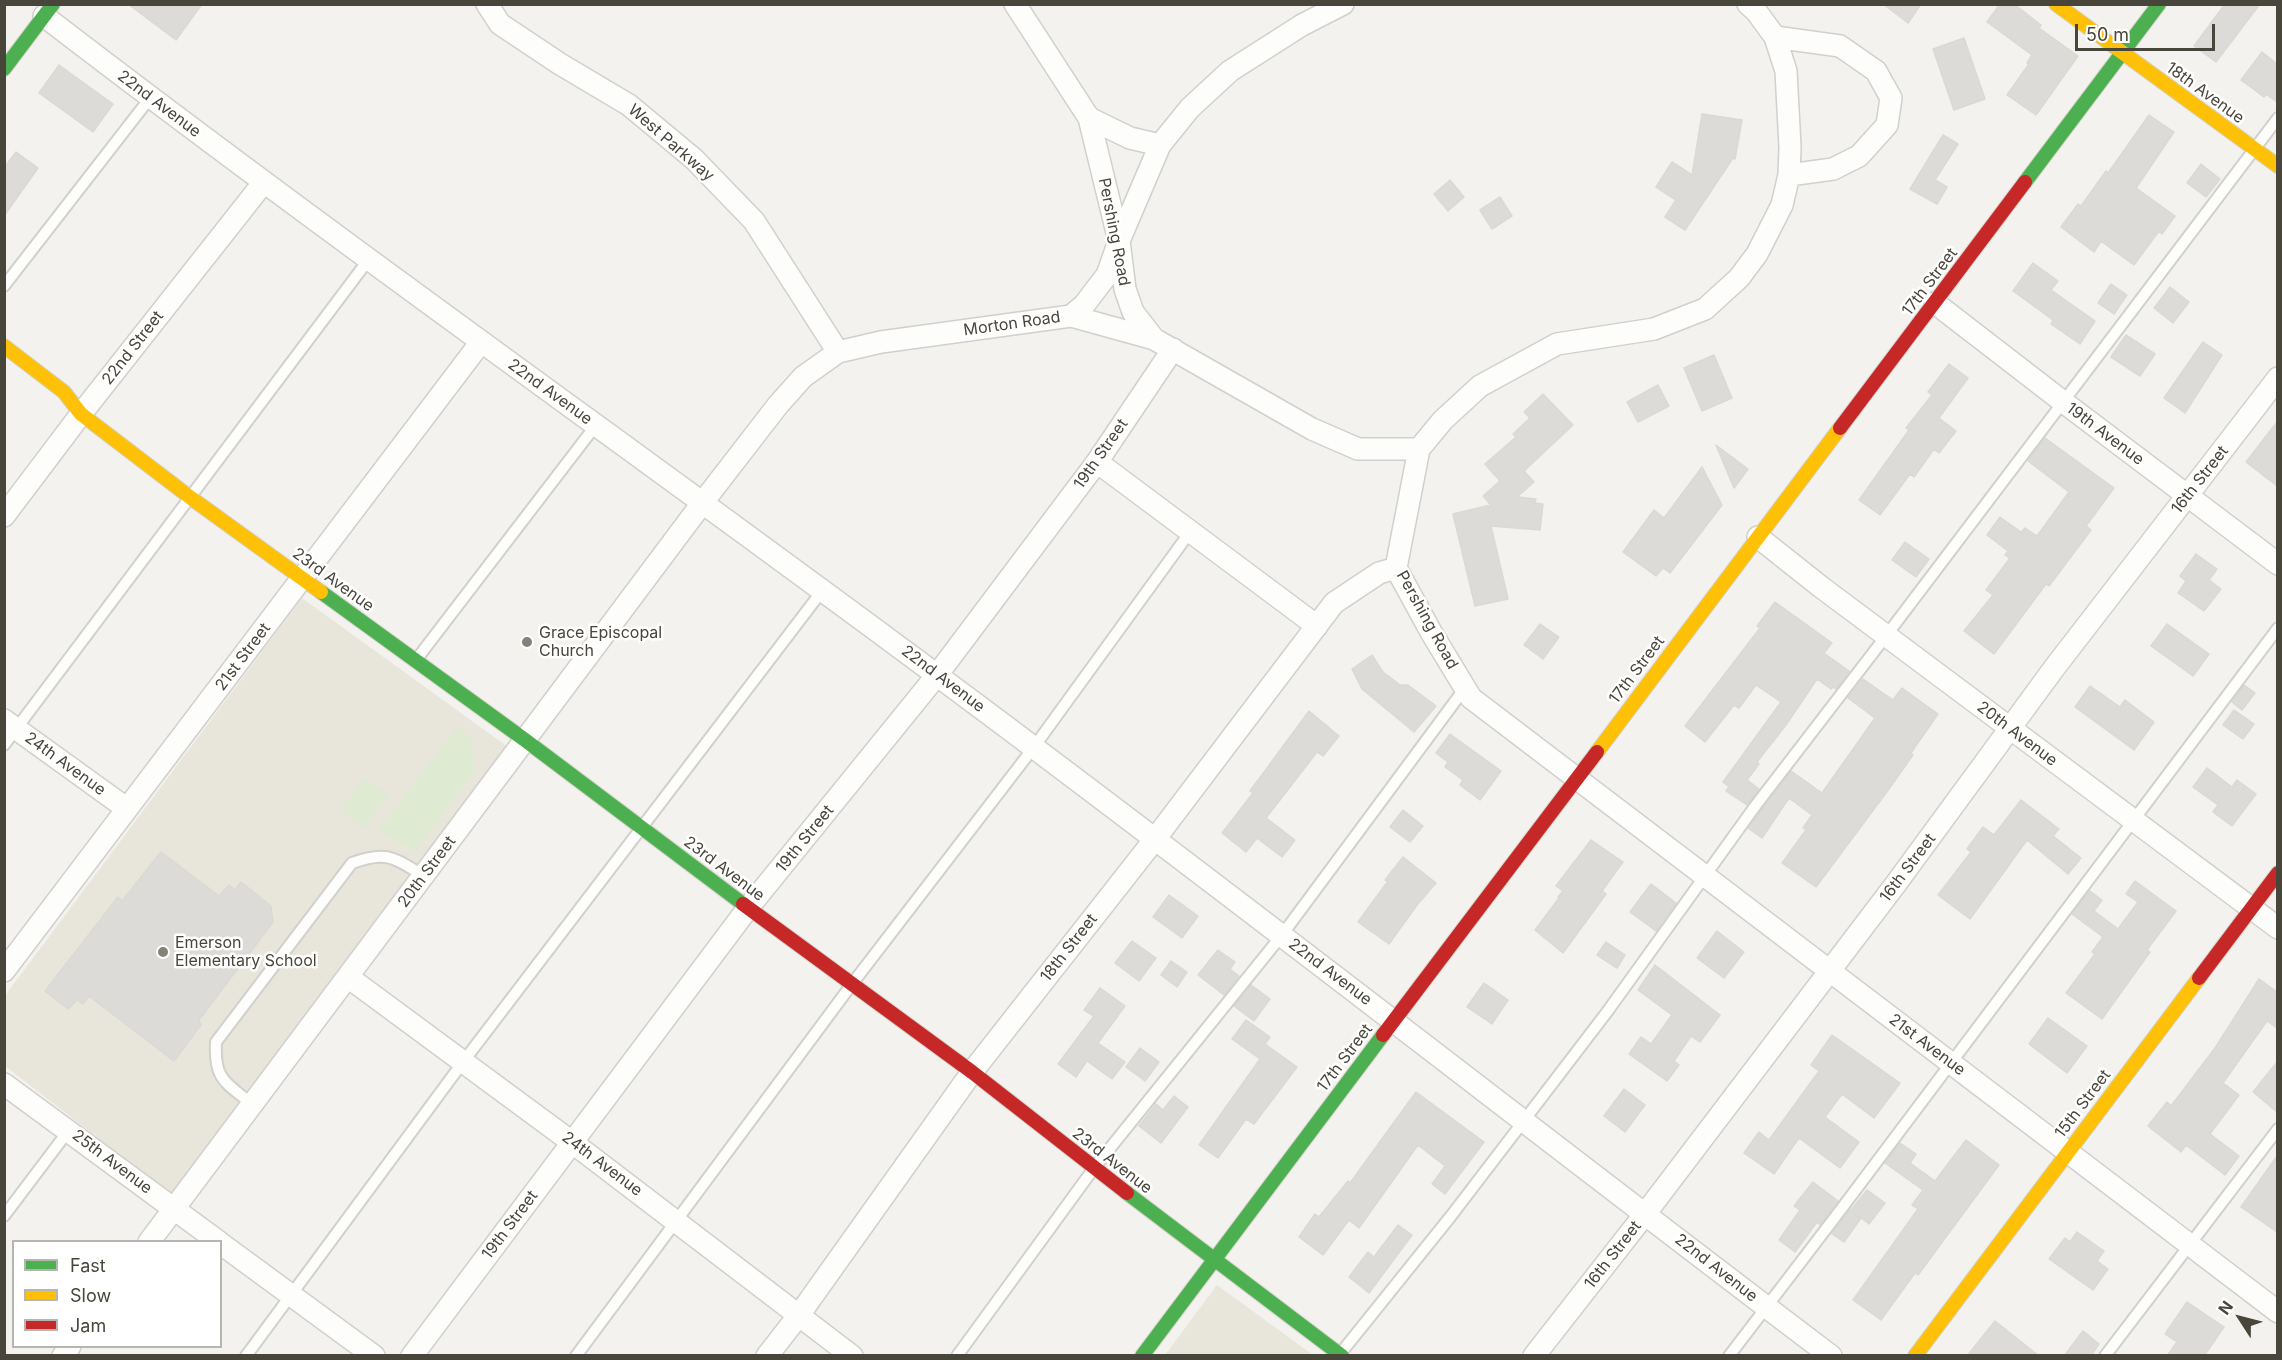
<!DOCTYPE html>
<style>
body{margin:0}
#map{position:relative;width:2282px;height:1360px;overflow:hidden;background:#f3f2ee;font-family:Inter,sans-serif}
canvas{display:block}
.frame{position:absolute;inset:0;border:6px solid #48453a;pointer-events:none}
.legend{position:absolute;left:12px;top:1240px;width:210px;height:108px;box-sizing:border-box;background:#fff;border:2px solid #b6b5b0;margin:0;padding:8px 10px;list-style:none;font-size:18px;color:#48453a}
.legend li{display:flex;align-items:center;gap:12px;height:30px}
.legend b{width:30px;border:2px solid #b6b5b0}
.north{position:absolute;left:2210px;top:1288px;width:60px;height:60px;-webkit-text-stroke:4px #fff;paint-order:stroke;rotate:306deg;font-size:16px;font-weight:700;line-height:24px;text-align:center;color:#48453a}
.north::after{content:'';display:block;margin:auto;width:21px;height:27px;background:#48453a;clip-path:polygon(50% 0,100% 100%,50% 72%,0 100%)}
.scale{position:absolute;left:2075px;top:24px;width:140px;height:27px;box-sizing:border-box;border:3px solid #48453a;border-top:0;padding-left:8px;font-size:18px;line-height:21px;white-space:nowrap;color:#48453a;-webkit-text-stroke:4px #fff;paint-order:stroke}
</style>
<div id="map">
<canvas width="2282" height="1360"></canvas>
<div class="frame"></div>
<ul class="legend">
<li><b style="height:8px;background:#4caf50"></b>Fast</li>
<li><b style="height:8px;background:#ffc107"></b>Slow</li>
<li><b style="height:8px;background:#c62828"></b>Jam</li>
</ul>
<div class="north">N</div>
<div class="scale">50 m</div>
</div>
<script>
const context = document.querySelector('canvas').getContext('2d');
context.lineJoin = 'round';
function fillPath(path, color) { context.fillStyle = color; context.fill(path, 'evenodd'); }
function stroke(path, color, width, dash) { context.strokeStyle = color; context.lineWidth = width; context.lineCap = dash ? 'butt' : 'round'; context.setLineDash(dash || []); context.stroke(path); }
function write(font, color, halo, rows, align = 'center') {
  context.font = font + ' Inter,sans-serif'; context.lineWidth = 5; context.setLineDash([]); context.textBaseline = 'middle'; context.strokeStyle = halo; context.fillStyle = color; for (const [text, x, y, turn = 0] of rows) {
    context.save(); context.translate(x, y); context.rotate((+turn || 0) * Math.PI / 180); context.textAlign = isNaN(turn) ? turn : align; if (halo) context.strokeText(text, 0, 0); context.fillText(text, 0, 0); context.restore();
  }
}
fillPath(new Path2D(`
 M 302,598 L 508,747 L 178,1200 L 5,1066 L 4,997 Z
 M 1217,1285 L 1313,1355 L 1165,1355 Z`), '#e8e6db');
fillPath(new Path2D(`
 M 457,727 L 471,739 L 474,771 L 415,851 L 379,830 Z
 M 365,778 L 388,795 L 363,828 L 340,810 Z`), '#deead1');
const building = new Path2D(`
 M 128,4 L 202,4 L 176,40 Z
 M 1883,4 L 1921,4 L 1908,23 Z
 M 2000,4 L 2014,4 L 2041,25 L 2039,28 L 2078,56 L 2036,115 L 2007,95 L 2029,64 L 2027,63 L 2032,55 L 1987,22 Z
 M 2225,4 L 2260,4 L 2216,62 L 2194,46 Z
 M 1964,38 L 1985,99 L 1954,110 L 1933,49 Z
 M 2262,52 L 2277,64 L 2277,102 L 2266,94 L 2264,97 L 2241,80 Z
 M 59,65 L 113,104 L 93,132 L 39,93 Z
 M 1702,114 L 1742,120 L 1735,159 L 1733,158 L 1685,230 L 1665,217 L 1676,200 L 1656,187 L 1672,162 L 1692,175 Z
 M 2149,115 L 2174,132 L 2136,188 L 2175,216 L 2162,234 L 2159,231 L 2134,265 L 2101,241 L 2094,252 L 2061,227 L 2078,204 L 2081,206 L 2106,171 L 2108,173 Z
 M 1943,135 L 1958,144 L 1935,180 L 1947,187 L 1937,204 L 1910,189 Z
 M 16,152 L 38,168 L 4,216 L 4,168 Z
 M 2201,164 L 2220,179 L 2206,197 L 2187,183 Z
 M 1450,180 L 1464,197 L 1448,211 L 1434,194 Z
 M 1500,197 L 1512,216 L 1492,229 L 1480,210 Z
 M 2033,263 L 2058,281 L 2051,290 L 2095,321 L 2080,344 L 2051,324 L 2053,320 L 2013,291 Z
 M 2111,284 L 2127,295 L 2114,314 L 2098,303 Z
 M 2170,287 L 2189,302 L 2173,323 L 2154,308 Z
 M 2126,335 L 2155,354 L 2140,376 L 2111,357 Z
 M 2203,342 L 2222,355 L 2185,413 L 2164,398 Z
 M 1714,355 L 1732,398 L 1702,411 L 1684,368 Z
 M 1949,364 L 1968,378 L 1939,418 L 1956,431 L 1939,453 L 1934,449 L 1914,477 L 1910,474 L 1880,515 L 1859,500 L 1909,430 L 1906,428 L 1932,395 L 1928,392 Z
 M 1658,385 L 1669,406 L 1638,422 L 1627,402 Z
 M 1543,394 L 1573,425 L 1524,471 L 1534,482 L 1517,497 L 1536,499 L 1535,503 L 1543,504 L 1540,530 L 1491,526 L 1508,599 L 1475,606 L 1453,514 L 1491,505 L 1483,496 L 1500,481 L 1485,464 L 1516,437 L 1513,434 L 1530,418 L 1524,412 Z
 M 2277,422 L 2277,486 L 2246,462 Z
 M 2045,438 L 2114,488 L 2086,526 L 2091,530 L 2049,586 L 2046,584 L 1994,654 L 1964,631 L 1993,595 L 1986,590 L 2010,558 L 2005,555 L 2008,551 L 1987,535 L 2000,517 L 2021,532 L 2025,528 L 2037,536 L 2069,492 L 2028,461 Z
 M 1716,445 L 1748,469 L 1734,488 Z
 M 1702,467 L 1722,505 L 1670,573 L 1663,568 L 1656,576 L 1623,552 L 1654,510 L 1664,518 Z
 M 1905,542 L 1929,559 L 1916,577 L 1892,560 Z
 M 2196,554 L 2217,569 L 2209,580 L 2221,589 L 2204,611 L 2178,593 L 2186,581 L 2180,576 Z
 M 1775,602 L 1832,643 L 1824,653 L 1849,671 L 1836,689 L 1833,687 L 1831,689 L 1817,679 L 1786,725 L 1757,762 L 1759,764 L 1747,780 L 1759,789 L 1747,805 L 1726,791 L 1729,787 L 1723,782 L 1781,702 L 1756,685 L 1739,708 L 1734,705 L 1705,742 L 1685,726 L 1760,628 L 1757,626 Z
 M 1540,624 L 1559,637 L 1543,659 L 1524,645 Z
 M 2167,624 L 2209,654 L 2193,676 L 2151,646 Z
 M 1372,655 L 1383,672 L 1400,685 L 1408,685 L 1436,706 L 1414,732 L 1362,689 L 1352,669 Z
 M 1863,679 L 1893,700 L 1902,688 L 1938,714 L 1911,753 L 1913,755 L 1889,789 L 1816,887 L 1782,863 L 1806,830 L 1803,828 L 1812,815 L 1789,798 L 1762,838 L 1748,828 L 1791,771 L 1822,793 L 1875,718 L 1848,698 Z
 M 2244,685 L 2255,693 L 2242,710 L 2232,702 Z
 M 2090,686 L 2120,707 L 2125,700 L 2154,722 L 2134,750 L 2075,707 Z
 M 2234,710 L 2254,724 L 2243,739 L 2223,725 Z
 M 1309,711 L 1339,736 L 1323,756 L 1317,752 L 1266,818 L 1295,840 L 1282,857 L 1257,838 L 1246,852 L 1222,833 L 1253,793 L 1250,791 Z
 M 1450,734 L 1501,771 L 1480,800 L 1460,785 L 1463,780 L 1445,767 L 1448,762 L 1436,753 Z
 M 2207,768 L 2232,787 L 2237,780 L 2256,794 L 2232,826 L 2213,812 L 2218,805 L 2193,787 Z
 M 2021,800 L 2059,829 L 2053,836 L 2081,858 L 2068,874 L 2027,840 L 1970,919 L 1938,895 L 1971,852 L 1967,849 L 1983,827 L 1994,835 Z
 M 1403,810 L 1423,826 L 1410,842 L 1390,827 Z
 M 1591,840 L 1623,862 L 1602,891 L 1606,894 L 1563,953 L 1535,930 L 1559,898 L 1558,897 L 1563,891 L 1556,886 Z
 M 161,852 L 219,896 L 229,885 L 235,890 L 241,882 L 271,906 L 273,922 L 199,1020 L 201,1025 L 174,1061 L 89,996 L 83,1004 L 77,1000 L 68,1009 L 45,991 L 118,897 L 122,901 Z
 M 1403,857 L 1436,883 L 1417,905 L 1389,944 L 1358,922 L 1388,881 L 1385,880 Z
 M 2135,881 L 2176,911 L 2147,950 L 2150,952 L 2102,1019 L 2066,993 L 2095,954 L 2092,952 L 2103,937 L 2072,914 L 2090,891 L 2102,900 L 2094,911 L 2118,929 L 2138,902 L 2126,894 Z
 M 1651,884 L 1676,903 L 1656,931 L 1630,912 Z
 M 1169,895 L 1198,916 L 1182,938 L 1153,917 Z
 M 1717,931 L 1744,952 L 1724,978 L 1697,958 Z
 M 1132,941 L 1156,958 L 1139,981 L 1115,963 Z
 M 1606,942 L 1625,955 L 1617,968 L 1597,955 Z
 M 1218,950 L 1235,962 L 1230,969 L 1239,976 L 1224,995 L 1198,975 Z
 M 1171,961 L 1187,972 L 1177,987 L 1161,975 Z
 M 1655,965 L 1720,1015 L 1700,1042 L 1691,1036 L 1674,1061 L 1679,1065 L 1667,1081 L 1629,1054 L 1641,1037 L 1651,1044 L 1672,1015 L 1638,990 Z
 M 2259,979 L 2277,992 L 2277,1028 L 2267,1021 L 2223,1083 L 2239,1095 L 2210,1134 L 2239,1156 L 2225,1175 L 2186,1145 L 2181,1152 L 2148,1126 L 2167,1102 L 2171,1106 L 2215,1048 Z
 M 1484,983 L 1508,1000 L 1492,1024 L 1467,1007 Z
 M 1251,985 L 1270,999 L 1254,1021 L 1234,1006 Z
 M 1100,988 L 1125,1006 L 1098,1043 L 1125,1062 L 1112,1079 L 1087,1061 L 1076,1077 L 1058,1064 L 1094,1016 L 1084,1010 Z
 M 2048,1018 L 2087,1046 L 2067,1073 L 2029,1044 Z
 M 1246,1020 L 1270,1037 L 1265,1044 L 1297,1067 L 1254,1124 L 1246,1119 L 1218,1158 L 1199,1145 L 1260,1059 L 1232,1039 Z
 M 1832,1035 L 1900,1083 L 1874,1118 L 1842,1094 L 1825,1117 L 1859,1142 L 1840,1168 L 1799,1138 L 1774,1174 L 1744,1153 L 1759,1132 L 1769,1140 L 1819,1071 L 1811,1065 Z
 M 1140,1048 L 1159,1062 L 1145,1081 L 1126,1067 Z
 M 2277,1062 L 2277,1112 L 2253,1092 Z
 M 1624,1089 L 1645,1105 L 1625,1132 L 1604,1116 Z
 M 1416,1092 L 1484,1142 L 1445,1194 L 1432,1184 L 1445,1166 L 1418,1145 L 1359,1228 L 1349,1220 L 1323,1255 L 1299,1237 L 1315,1214 L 1319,1217 L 1348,1181 L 1350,1183 Z
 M 1174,1096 L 1188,1107 L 1161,1143 L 1139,1126 L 1156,1104 L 1163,1110 Z
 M 1966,1140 L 1999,1165 L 1918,1275 L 1915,1273 L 1881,1320 L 1853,1300 L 1918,1209 L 1912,1205 L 1923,1190 L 1885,1163 L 1900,1143 L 1916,1154 L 1910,1163 L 1935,1181 Z
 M 2277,1156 L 2277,1232 L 2241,1207 Z
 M 1813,1182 L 1838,1201 L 1820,1225 L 1817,1222 L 1795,1252 L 1779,1240 L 1800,1210 L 1794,1206 Z
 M 1867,1190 L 1885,1203 L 1869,1224 L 1851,1210 Z
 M 1850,1210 L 1861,1218 L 1844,1242 L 1832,1234 Z
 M 1398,1225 L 1412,1235 L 1369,1293 L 1349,1277 L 1368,1252 L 1374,1257 Z
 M 2077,1232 L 2104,1251 L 2097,1261 L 2108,1269 L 2093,1290 L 2049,1259 L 2065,1238 L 2070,1242 Z
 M 2187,1302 L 2224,1327 L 2204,1356 L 2167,1356 L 2177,1342 L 2165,1334 Z
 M 1995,1321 L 2039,1356 L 1967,1356 Z
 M 2083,1331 L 2099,1344 L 2091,1356 L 2064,1356 Z`);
fillPath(building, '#dcdbd7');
stroke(building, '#dbd9d4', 1.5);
const lane = new Path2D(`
 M 4,286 L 150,98
 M 416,660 L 596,425
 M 4,745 L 369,259
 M 252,1104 C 225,1082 214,1080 216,1042 L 352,863 C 387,850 394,858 424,876
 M 4,1216 L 69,1130
 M 1340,1354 L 1451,1216 L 1607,1012 L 1756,805 L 1886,636 L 2278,118
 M 246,1356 L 463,1062 L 822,591
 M 576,1356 L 852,984 L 1034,747 L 1190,532
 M 957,1356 L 1094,1168 L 1282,935 L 1465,688
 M 1729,1356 L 1839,1212 L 2278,628
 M 2105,1356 L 2278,1129`);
const street = new Path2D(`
 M 487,4 L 500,24 L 560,64 L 629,105 L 694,159 L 754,221 L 838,352
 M 1015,4 L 1089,118 L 1119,241 L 1125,289 L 1133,312 L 1154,339
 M 44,16 C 338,242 641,455 938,676 C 1239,899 1532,1130 1831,1356
 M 1775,37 L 1840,46 L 1876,71 L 1891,98 L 1887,125 L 1859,156 L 1833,169 L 1789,175
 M 1089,118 L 1130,138 L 1160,145
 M 1935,303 L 2062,401 L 2278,564
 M 1071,316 L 1154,339 L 1312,429 L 1358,449 L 1419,449 L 1396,568 L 1431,632 L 1471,698 L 2278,1312
 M 1419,449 L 1443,420 L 1480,386 L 1557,344 L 1654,329 L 1705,309 L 1739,278 L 1757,254 L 1782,205 L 1789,175 L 1790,147 L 1786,71 L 1775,37 L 1756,11 L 1748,4
 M 1097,462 L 1317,626
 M 4,516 L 81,414 L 264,182
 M 1758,537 L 1821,587 L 2278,928
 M 4,720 L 126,808
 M 4,971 L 481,342
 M 348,977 L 573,1143 L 852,1356
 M 4,1084 L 219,1242
 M 149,1242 L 703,502 L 778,405 L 803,377 L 838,352 L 881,342 L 1071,316 L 1084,305 L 1107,275 L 1119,241 L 1160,145 L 1190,108 L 1230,71 L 1302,25 L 1343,4
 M 220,1243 L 374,1356
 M 63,1356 L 70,1346
 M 412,1356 L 748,908 L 937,675 L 1097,462 L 1173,349
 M 767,1356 L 799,1315 L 972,1072 L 1155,839 L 1334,603 L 1379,573 L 1396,568
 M 1534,1356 L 1645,1214 L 1895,885 L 2055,667 L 2278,378`);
const fast = new Path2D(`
 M 4,69 L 53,4
 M 2025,182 L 2159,4
 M 321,592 L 525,740 L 743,904
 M 1127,1193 L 1342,1356
 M 1142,1356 L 1383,1035`);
const slow = new Path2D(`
 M 2056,4 L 2278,166
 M 4,346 L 64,392 L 81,414 L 191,498 L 321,592
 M 1597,752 L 1840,428
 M 1915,1356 L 2199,978`);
const jam = new Path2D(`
 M 1840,428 L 2025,182
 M 743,904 L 972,1072 L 1127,1193
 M 2199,978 L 2278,873
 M 1383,1035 L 1597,752`);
stroke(lane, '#d1d0cc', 14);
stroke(street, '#d1d0cc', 24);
stroke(fast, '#d2d1c8', 16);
stroke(slow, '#d2d1c8', 16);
stroke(jam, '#d2d1c8', 16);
stroke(lane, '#fdfdfc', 10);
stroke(street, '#fdfdfc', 21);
stroke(fast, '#4caf50', 14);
stroke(slow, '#ffc107', 14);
stroke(jam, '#c62828', 14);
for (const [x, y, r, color] of [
 [527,642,6,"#848279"],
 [163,952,6,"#848279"]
]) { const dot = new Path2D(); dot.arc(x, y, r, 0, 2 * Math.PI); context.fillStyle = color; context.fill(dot); stroke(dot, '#fff', 2); }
write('16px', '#48453a', '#fff', [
 ["18th Avenue",2205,93,36],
 ["22nd Avenue",159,104,37],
 ["West Parkway",671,143,41],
 ["Pershing Road",1114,232,79],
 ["17th Street",1930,282,-53],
 ["Morton Road",1012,324,-8],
 ["22nd Street",133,348,-52],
 ["22nd Avenue",550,392,36],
 ["19th Avenue",2105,434,37],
 ["19th Street",1101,454,-55],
 ["16th Street",2200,480,-52],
 ["23rd Avenue",333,580,36],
 ["Pershing Road",1427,620,61],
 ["21st Street",243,657,-53],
 ["17th Street",1637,670,-53],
 ["22nd Avenue",943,679,37],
 ["20th Avenue",2017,734,37],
 ["24th Avenue",65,764,36],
 ["19th Street",805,839,-51],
 ["16th Street",1908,868,-53],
 ["23rd Avenue",724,869,37],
 ["20th Street",427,872,-53],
 ["18th Street",1069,948,-52],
 ["22nd Avenue",1330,972,37],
 ["21st Avenue",1927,1045,37],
 ["17th Street",1345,1058,-53],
 ["15th Street",2083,1104,-53],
 ["23rd Avenue",1112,1161,38],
 ["25th Avenue",112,1162,37],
 ["24th Avenue",602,1164,37],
 ["19th Street",510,1225,-53],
 ["16th Street",1613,1255,-52],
 ["22nd Avenue",1716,1268,38]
]);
write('16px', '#48453a', '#fff', [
 ["Grace Episcopal",539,633],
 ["Church",539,651],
 ["Emerson",175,943],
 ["Elementary School",175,961]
], 'left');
</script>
